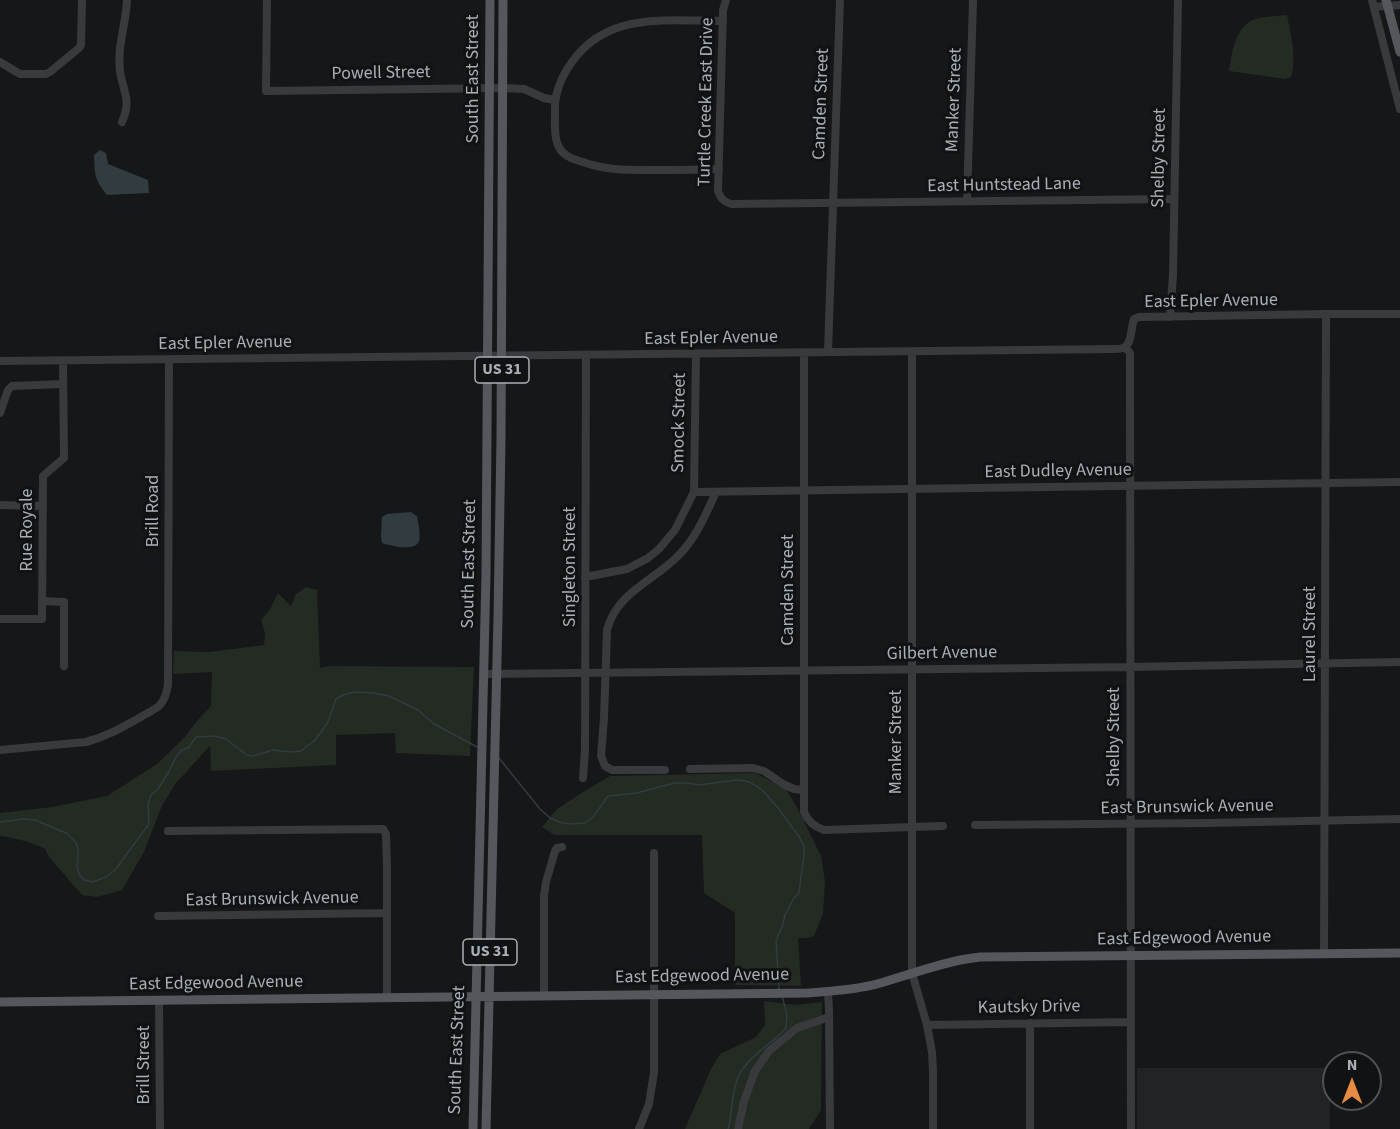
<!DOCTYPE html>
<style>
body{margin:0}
#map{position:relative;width:1400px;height:1129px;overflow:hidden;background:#161718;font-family:"Source Sans 3",sans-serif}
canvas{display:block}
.north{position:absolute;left:1322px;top:1051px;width:60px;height:60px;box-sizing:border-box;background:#111213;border:2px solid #4e5155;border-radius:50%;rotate:0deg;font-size:16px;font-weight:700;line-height:24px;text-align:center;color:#a9b0b7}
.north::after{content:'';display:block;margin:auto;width:21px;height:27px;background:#e68c41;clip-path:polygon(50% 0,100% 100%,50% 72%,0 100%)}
</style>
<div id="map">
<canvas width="1400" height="1129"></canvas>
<div class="north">N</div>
</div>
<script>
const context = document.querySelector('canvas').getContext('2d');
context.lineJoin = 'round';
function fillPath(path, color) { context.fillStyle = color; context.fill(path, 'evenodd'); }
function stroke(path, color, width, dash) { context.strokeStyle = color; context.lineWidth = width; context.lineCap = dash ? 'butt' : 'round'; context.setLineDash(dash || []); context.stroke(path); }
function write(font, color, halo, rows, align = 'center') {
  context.font = font + ' "Source Sans 3",sans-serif'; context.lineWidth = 6; context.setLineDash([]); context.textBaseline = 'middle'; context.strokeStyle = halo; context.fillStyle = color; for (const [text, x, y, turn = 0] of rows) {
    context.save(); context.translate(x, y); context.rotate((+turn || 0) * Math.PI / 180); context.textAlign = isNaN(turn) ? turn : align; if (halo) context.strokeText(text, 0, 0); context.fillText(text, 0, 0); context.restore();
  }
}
fillPath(new Path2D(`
 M 1137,1068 L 1330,1068 L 1330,1129 L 1137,1129 Z`), '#222325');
fillPath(new Path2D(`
 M 1287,15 C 1291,36 1297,57 1291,77 L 1285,79 L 1229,71 C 1232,53 1234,29 1253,20 C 1260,16 1278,16 1287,15 Z
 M 306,587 L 317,590 L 320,668 L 330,666 L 474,667 L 470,756 L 396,753 L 395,733 L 336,735 L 336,765 L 211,771 L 210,746 L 175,784 L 162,806 L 144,852 L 122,890 L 97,897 L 82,895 L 49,857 L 45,849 C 30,842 17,838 0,836 L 0,813 L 52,807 L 107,796 L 157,764 L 184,738 L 197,721 L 211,706 L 212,672 L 173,674 L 174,651 L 209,652 L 264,645 L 265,633 L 261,620 L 270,609 L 278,593 L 291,606 L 296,594 Z
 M 755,773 L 786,789 L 797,807 L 821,856 L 825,881 L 823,914 L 814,936 L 807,938 L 798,938 L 801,986 L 735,985 L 735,913 L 704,893 L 702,835 L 554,835 L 542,827 L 557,809 L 583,792 L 610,776 Z
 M 764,1001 L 796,1005 L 822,1002 L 821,1110 L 809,1129 L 737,1129 L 744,1101 L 746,1080 L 735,1129 L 685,1129 L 711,1069 L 720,1054 L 756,1037 L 765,1025 Z`), '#232b23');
fillPath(new Path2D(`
 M 100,150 L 106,153 L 108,164 L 148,180 L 149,193 L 107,195 C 94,179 95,175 94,155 Z
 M 411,512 L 417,516 C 418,523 421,534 419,541 C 416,552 391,546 382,543 L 381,536 L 382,517 L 387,514 Z`), '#303c40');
stroke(new Path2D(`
 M 499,758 L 540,809 L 550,818 L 562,823 L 574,824 L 585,823 L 593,817 L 608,796 L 637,793 L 674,783 L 688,783 L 698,785 L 738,780 L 746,781 L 753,784 L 763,791 L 778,808 L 800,838 L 804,846 L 804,854 L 799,893 L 794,898 L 785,915 L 782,927 L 776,940 L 779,989
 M 0,822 L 24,819 L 35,820 L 66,833 L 76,842 L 78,850 L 78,860 L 77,866 L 79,874 L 84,880 L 93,882 L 106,877 L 115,870 L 149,824 L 148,805 L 151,795 L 158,789 L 169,771 L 176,757 L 181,751 L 189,747 L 196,737 L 215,736 L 226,739 L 247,755 L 253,756 L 273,750 L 290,752 L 301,751 L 314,741 L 321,732 L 328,722 L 336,699 L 343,695 L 354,692 L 374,693 L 389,696 L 418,710 L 434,724 L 479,748
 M 728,1129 C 733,1110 731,1087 742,1070 C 753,1053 773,1043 786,1028 L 787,1014 L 782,996`), '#303c40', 1.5);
stroke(new Path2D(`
 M 267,0 L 266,91 L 503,88 L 524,89 L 544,98 L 555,100
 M 726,0 L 723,10 L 718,191 C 720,198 724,202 731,204 L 1174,199
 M 1372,0 L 1400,109
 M 1374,7 L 1400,5
 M 0,62 L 20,74 L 46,74 L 50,72 L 79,48 L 81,45 L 82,0
 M 122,122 C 132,100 123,92 120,71 C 117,45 126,25 127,0
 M 719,169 C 698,170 676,170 655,170 C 630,170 607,171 583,162 C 577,160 571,159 566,155 C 553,147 555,127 555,113 C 554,95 561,77 572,62 C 608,11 668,21 723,21
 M 967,201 L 973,0
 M 1170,317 L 1173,275 L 1178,0
 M 1125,347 L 1130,353 L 1131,1129
 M 828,352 L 840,0
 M 912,352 L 912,973 L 927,1025 L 932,1052 L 933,1071 L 933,1129
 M 804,353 L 804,812 C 808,822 815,827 824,830 L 943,826
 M 0,361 L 1115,349 C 1118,349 1122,349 1125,347 C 1132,342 1131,327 1134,319 L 1139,317 L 1326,314 L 1400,314
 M 0,413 L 8,390 L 12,386 L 63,384
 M 694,492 L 696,354
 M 0,505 L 43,506
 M 585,577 L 627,569 L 648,558 L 659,549 L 675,530 L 694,492 L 1400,482
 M 42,601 L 64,602 L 64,666
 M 0,619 L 42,619 L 43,476 L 64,458 L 63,361
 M 484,674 L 1130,667 L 1400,662
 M 0,750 L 86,742 C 106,737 121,728 139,718 C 145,714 153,711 159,706 C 165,700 167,692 168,684 L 169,360
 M 690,769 L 753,768 L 764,771 L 783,784 L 794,789 L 803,790
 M 665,770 L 612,770 L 605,766 L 601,756 L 604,718 L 607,630 C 617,592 654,581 679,555 C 696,538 706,514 716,492
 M 583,778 L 585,749 L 586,356
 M 975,825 L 1208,823 L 1400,819
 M 168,831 L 383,829 L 386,834 L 387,868 L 387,998
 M 158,916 L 387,913
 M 1324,954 L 1326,314
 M 828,992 L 829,1010 L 830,1129
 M 544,995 L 544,896 L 546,882 L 555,851 L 557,848 L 562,847
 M 159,1001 L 160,1129
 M 1030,1023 L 1030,1129
 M 927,1025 L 1131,1022
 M 639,1129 L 649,1104 L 654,1072 L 654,853
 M 738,1129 L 744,1101 L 755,1071 L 769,1051 L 797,1028 L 829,1017`), '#383a3d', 8);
stroke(new Path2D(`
 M 1386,0 L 1400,52
 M 0,1002 L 808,993 C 832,991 855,990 877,984 C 912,974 944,961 980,957 L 1400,953
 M 473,1129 L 486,574 L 490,0
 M 486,1129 L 498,617 L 501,440 L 503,0`), '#54575c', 9);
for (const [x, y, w] of [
 [502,370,54],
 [490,952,54]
]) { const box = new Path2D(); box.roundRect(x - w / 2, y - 13, w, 26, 4.5); context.fillStyle = '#111213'; context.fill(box); stroke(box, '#a9b0b7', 1.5); }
write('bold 16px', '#a9b0b7', null, [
 ["US 31",502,370],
 ["US 31",490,952]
]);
write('18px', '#a9b0b7', '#111213', [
 ["Powell Street",381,74,-1],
 ["South East Street",474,79,-90],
 ["Manker Street",955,100,-88],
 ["Turtle Creek East Drive",707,102,-89],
 ["Camden Street",822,104,-88],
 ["Shelby Street",1160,158,-89],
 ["East Huntstead Lane",1004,186,-1],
 ["East Epler Avenue",1211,302,-1],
 ["East Epler Avenue",711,339,-1],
 ["East Epler Avenue",225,344,-1],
 ["Smock Street",680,423,-89],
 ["East Dudley Avenue",1058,472,-1],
 ["Brill Road",154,511,-90],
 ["Rue Royale",28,530,-90],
 ["South East Street",470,564,-89],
 ["Singleton Street",571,567,-90],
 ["Camden Street",789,590,-90],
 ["Laurel Street",1311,634,-90],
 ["Gilbert Avenue",942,654,-1],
 ["Shelby Street",1115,737,-90],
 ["Manker Street",897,742,-90],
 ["East Brunswick Avenue",1187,808,-1],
 ["East Brunswick Avenue",272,900,-1],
 ["East Edgewood Avenue",1184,939,-1],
 ["East Edgewood Avenue",702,977,-1],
 ["East Edgewood Avenue",216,984,-1],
 ["Kautsky Drive",1029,1008,-1],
 ["South East Street",458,1050,-88],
 ["Brill Street",145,1065,-90]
]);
</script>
